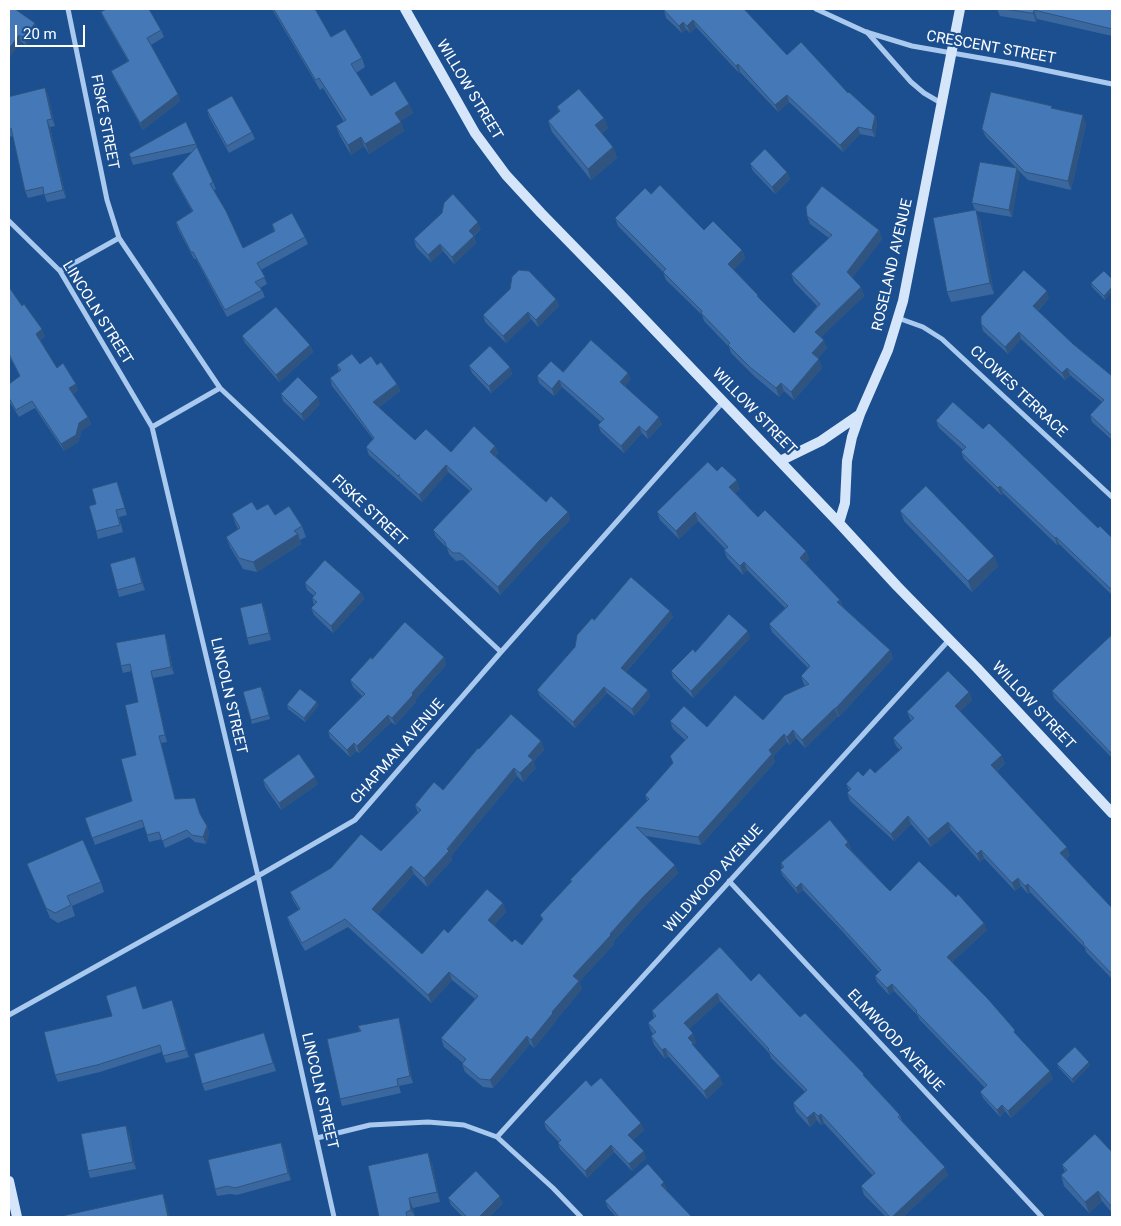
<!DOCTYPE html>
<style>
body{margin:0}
#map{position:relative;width:1121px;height:1226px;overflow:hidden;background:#1b4f8f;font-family:Roboto,sans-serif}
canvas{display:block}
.frame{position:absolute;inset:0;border:10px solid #fff;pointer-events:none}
.scale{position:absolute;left:15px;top:25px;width:70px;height:22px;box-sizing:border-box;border:2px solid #fff;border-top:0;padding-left:6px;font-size:15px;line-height:18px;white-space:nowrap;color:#fff;-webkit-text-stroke:4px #1b4f8f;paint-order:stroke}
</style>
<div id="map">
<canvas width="1121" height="1226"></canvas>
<div class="frame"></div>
<div class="scale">20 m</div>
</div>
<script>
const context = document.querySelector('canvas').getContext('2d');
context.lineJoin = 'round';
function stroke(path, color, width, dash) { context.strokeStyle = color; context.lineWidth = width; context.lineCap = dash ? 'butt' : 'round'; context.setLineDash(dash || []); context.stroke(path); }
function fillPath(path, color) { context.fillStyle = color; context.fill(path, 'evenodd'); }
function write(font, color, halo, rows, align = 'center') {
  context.font = font + ' Roboto,sans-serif'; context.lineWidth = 4.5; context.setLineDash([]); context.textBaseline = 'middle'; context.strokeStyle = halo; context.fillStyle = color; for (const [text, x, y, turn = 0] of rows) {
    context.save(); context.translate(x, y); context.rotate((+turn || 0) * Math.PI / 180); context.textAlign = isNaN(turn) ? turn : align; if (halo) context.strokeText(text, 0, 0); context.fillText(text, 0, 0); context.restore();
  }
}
stroke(new Path2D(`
 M 68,9 L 107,200 L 119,238 L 220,388 L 501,652
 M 816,9 L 866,32 L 912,46 L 1015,64 L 1112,84
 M 867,32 L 911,82 L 924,93 L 941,103
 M 9,221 L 60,271 L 152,427 L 258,876 L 334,1217
 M 60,271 L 119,238
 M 898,318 L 923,327 L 942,339 L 1112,497
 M 152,427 L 220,388
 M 729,881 L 1042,1217
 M 9,1015 L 258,876 L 355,820 L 501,652 L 723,402
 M 497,1137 L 949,640
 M 317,1138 L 370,1125 L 428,1122 L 464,1125 L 497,1137 L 553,1188 L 581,1217`), '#a9c9ee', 5);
stroke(new Path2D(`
 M 405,9 L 475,133 L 506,175 L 541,213 L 625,299 L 839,523 L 897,586 L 977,668 L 1112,813
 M 780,461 L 821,441 L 859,415
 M 839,523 L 845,503 L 847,461 L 852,437 L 860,414 L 888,350 L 903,301 L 960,9
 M 9,1181 L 17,1217`), '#d6e6fa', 10);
fillPath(new Path2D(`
 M 9,9 L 35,23 L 38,30 L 26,45 L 21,42 Z
 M 272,9 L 315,9 L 331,37 L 362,58 L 365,67 L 356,73 L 371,96 L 409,104 L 413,113 L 400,121 L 404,131 L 369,154 L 364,146 L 351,155 L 340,136 L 336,126 L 344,122 L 323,88 L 320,90 Z
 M 666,9 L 787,55 L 848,93 L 875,116 L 877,123 L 875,137 L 860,134 L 843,152 L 789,102 L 778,112 L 740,72 L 739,73 L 696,27 L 690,33 L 686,29 L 682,33 L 666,18 L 664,10 Z
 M 997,9 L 1112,9 L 1112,36 L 1037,19 L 1036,22 L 1000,16 Z
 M 101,12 L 161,30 L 164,37 L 151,45 L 178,94 L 180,101 L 143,130 L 114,78 L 111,71 L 128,61 L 104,19 Z
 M 45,88 L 48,95 L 55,126 L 50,127 L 66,198 L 47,202 L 44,194 L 28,198 L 25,191 L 13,136 L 9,137 L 9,97 Z
 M 557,107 L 604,118 L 608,128 L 602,133 L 613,147 L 617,158 L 591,180 L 552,132 L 548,121 L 559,112 Z
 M 1052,108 L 1086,124 L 1071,190 L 1028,180 L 1017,169 L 1019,175 L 1012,217 L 976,211 L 980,220 L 994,294 L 951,302 L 947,292 L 975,210 L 972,203 L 1016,168 L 986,137 L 982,129 Z
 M 207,110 L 252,132 L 255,139 L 229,153 L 209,117 Z
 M 186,122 L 213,182 L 216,189 L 214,190 L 243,248 L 274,232 L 272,224 L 305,237 L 308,244 L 261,270 L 267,284 L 260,288 L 262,290 L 265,297 L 227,317 L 196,259 L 194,259 L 178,229 L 176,222 L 192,211 L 175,181 L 172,174 L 192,152 L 133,165 L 129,154 Z
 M 750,164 L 787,172 L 790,179 L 775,194 L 753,171 Z
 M 651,194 L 704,230 L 742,250 L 745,258 L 733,270 L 758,295 L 760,299 L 794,333 L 817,306 L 794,282 L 791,274 L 829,238 L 810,224 L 807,216 L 879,230 L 882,239 L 852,278 L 861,287 L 864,296 L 821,337 L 827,348 L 818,358 L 822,368 L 794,400 L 784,391 L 779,397 L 754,376 L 731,353 L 729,347 L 704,321 L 702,315 L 666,280 L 663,272 L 618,226 L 615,218 Z
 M 481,229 L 474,236 L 476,243 L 454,264 L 443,251 L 431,262 L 416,247 L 414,239 Z
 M 1112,279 L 1105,300 L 1092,287 L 1091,283 Z
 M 9,287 L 22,306 L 45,336 L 40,340 L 57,368 L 78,390 L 73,394 L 88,417 L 91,424 L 82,430 L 78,442 L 64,451 L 35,408 L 19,417 L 9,401 L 9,384 L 20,377 L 13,363 L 9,357 Z
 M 510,289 L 556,299 L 559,306 L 538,327 L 531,319 L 506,343 L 485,322 L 483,315 Z
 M 1049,298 L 1038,311 L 1073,344 L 1112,376 L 1112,440 L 1092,422 L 1090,415 L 1102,402 L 1070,375 L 1065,380 L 1021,339 L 1008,354 L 983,331 L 981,324 Z
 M 242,336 L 310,345 L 313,352 L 279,382 L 245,343 Z
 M 360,364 L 377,365 L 397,384 L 400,391 L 378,408 L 415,440 L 451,452 L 495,446 L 498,453 L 495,456 L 546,502 L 568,512 L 570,520 L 542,549 L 500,595 L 463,560 L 456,561 L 449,554 L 447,548 L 436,537 L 433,530 L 470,491 L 448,472 L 422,502 L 369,455 L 366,447 L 373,439 L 332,386 L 330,378 L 339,371 L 337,365 Z
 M 469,366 L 510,367 L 512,374 L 491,393 L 472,373 Z
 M 563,372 L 631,379 L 625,386 L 662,424 L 648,439 L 642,433 L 624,453 L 601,432 L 598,425 L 601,422 L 562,387 L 554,396 L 539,383 L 537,376 Z
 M 281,394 L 320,404 L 304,421 L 283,401 Z
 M 936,421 L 983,429 L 1098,528 L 1112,538 L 1112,595 L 1059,544 L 1057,545 L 1003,493 L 1001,495 L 964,459 L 961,452 L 963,450 L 939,428 Z
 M 717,471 L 740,489 L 735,493 L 758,517 L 806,551 L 809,559 L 805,563 L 840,600 L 843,607 L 890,650 L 893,658 L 839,717 L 838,716 L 805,748 L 796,738 L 790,745 L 787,742 L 773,756 L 775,762 L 701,845 L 646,836 L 678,873 L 646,905 L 613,942 L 614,944 L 579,982 L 582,989 L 556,1020 L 556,1021 L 534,1048 L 530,1044 L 493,1088 L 483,1087 L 465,1072 L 462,1064 L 463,1063 L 444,1047 L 441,1038 L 475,999 L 452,980 L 431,1003 L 348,927 L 305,951 L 290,925 L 287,917 L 299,910 L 293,900 L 290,892 L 381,851 L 418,813 L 415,805 L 443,790 L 479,749 L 541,741 L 544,750 L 533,762 L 536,768 L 523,782 L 517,776 L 451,856 L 452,860 L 427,887 L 414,874 L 378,914 L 422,954 L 448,933 L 503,903 L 506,912 L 494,925 L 512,942 L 522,945 L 542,920 L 540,915 L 571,882 L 570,880 L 647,801 L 645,795 L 673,763 L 685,740 L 673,729 L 670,721 L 707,727 L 763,720 L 805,686 L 804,684 L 801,676 L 808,668 L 772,632 L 769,624 L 785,608 L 747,570 L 743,575 L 727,558 L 724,550 L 725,549 L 698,521 L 679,539 L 660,520 L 657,512 Z
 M 117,482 L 127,515 L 119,517 L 123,532 L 98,539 L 96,531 L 96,504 Z
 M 257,510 L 275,515 L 302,526 L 306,537 L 300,540 L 301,544 L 257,572 L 243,569 L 230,547 L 226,537 L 238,529 L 236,525 L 232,514 Z
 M 900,511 L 994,556 L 998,566 L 972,592 L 904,521 Z
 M 138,564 L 145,590 L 119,597 L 117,590 Z
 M 305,583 L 361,592 L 364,599 L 333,633 L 314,615 L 311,608 L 314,605 L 312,598 L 314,596 L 307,590 Z
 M 265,610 L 271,640 L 249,645 L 247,638 Z
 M 670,611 L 673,617 L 626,672 L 648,690 L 650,697 L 634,716 L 607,693 L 575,728 L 540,696 L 537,690 L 575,647 L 594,620 Z
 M 165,634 L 167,641 L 174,674 L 153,678 L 167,742 L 161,743 L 175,799 L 195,798 L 201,816 L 207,826 L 209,833 L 206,844 L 195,842 L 189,837 L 165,848 L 162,839 L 149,842 L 144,827 L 95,845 L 85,818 L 132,801 L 136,755 L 138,702 L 132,671 L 123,673 L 121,666 Z
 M 1112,635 L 1112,758 L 1054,698 L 1052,691 Z
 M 750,638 L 693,698 L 673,678 L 671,671 L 695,652 Z
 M 444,657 L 446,665 L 415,700 L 416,702 L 395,725 L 391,722 L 359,753 L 356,751 L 350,757 L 330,738 L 328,731 L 362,696 L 353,687 L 350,680 L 372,659 Z
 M 263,690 L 270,719 L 252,724 L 251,720 Z
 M 969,692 L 972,700 L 960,711 L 1005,763 L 997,771 L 1070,855 L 1066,859 L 1112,908 L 1112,979 L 1086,952 L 1085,948 L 1030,892 L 1028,894 L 1021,886 L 1015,891 L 984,858 L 980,862 L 951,830 L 931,847 L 911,824 L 894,841 L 850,801 L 847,793 L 849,791 L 846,784 L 863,776 L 875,773 L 900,750 L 896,746 L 893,738 L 911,721 L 907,712 Z
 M 317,702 L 318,706 L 305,722 L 288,709 L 287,705 Z
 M 263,780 L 318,784 L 281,810 L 265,787 Z
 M 848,842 L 851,849 L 850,849 L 890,891 L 987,930 L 952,962 L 1017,1036 L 1053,1078 L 1011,1118 L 1005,1111 L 1000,1117 L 983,1098 L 980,1092 L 985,1088 L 919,1019 L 918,1016 L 894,991 L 889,995 L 877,982 L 875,976 L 879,972 L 841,930 L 803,890 L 798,894 L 783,876 L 780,870 L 782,868 L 781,863 Z
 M 27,864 L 101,882 L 104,892 L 72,906 L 75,916 L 58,923 L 50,918 Z
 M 751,981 L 800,1017 L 865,1077 L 900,1115 L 902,1121 L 948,1175 L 903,1217 L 886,1217 L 864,1195 L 861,1186 L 873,1176 L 824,1123 L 821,1125 L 817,1120 L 810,1127 L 796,1112 L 793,1103 L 805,1092 L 771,1058 L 769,1053 L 720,1001 L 689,1029 L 696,1042 L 693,1045 L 694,1047 L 723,1084 L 707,1099 L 668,1056 L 665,1059 L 654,1045 L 651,1036 L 653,1034 L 651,1031 L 648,1023 L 654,1018 L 652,1011 Z
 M 175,1008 L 189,1057 L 166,1063 L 162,1052 L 100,1072 L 58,1082 L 55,1075 L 144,1009 Z
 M 401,1025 L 413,1083 L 399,1086 L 401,1093 L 342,1106 L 340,1099 L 360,1032 L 358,1026 Z
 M 264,1033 L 276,1071 L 205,1091 L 202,1084 Z
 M 1057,1064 L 1090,1065 L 1073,1083 L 1059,1068 Z
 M 591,1086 L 644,1130 L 633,1140 L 646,1158 L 632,1171 L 614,1152 L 587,1178 L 560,1149 L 558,1143 L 559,1142 L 546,1129 L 544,1122 Z
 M 126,1126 L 129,1133 L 136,1169 L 90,1178 L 88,1171 Z
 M 281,1143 L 284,1150 L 291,1180 L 237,1195 L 230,1194 L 217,1196 L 215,1189 Z
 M 1112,1152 L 1112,1213 L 1102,1201 L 1089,1213 L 1064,1186 L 1061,1175 L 1065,1172 L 1062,1165 Z
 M 432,1163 L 440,1202 L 413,1208 L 415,1217 L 379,1217 Z
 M 667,1189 L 666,1190 L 692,1217 L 616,1217 L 608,1208 L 605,1201 Z
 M 448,1198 L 503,1203 L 489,1217 L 463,1217 L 451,1205 Z`), '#3a679d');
fillPath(new Path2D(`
 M 1034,10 L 1037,19 L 1036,22 L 1033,13 Z
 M 693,20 L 696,27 L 690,33 L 687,26 Z
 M 683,22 L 686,29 L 682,33 L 679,26 Z
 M 35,23 L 38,30 L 26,45 L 24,38 Z
 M 19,35 L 21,42 L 9,59 L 9,49 Z
 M 738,64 L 740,72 L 739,73 L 736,66 Z
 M 45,88 L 48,95 L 55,126 L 52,119 Z
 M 178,94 L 180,101 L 143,130 L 140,123 Z
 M 787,95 L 789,102 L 778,112 L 775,105 Z
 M 409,104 L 413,113 L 398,122 L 395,113 Z
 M 1083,115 L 1086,124 L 1071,190 L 1068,181 Z
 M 875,116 L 877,123 L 875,137 L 872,130 Z
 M 604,118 L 608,128 L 599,136 L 595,125 Z
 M 47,120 L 50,127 L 66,198 L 63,190 Z
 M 401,122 L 404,131 L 369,154 L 365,144 Z
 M 858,127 L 860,134 L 843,152 L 840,145 Z
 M 361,137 L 364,146 L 351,155 L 348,145 Z
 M 613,147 L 617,158 L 591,180 L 588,169 Z
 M 1017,168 L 1019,175 L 1012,217 L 1009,210 Z
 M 787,172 L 790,179 L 775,194 L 772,187 Z
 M 976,210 L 980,220 L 994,294 L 990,283 Z
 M 478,222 L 481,229 L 471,238 L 469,231 Z
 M 879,230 L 882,239 L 850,281 L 847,272 Z
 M 474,236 L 476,243 L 454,264 L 452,257 Z
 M 440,244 L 443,251 L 431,262 L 428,255 Z
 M 742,250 L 745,258 L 731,272 L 728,264 Z
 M 861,287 L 864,296 L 818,340 L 815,332 Z
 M 1112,287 L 1112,292 L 1105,300 L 1104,296 Z
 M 1047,291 L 1049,298 L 1036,313 L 1033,306 Z
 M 556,299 L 559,306 L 538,327 L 536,320 Z
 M 528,312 L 531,319 L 506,343 L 503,336 Z
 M 42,329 L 45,336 L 38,341 L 36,334 Z
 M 1019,332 L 1021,339 L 1008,354 L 1005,347 Z
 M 824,340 L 827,348 L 815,361 L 812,353 Z
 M 310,345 L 313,352 L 279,382 L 276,375 Z
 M 819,359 L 822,368 L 794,400 L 791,392 Z
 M 510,367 L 512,374 L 491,393 L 489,386 Z
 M 1067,368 L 1070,375 L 1065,380 L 1062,373 Z
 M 628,373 L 631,379 L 623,389 L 620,382 Z
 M 559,380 L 562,387 L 554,396 L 552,389 Z
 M 781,383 L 784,391 L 779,397 L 776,388 Z
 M 76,384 L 78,390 L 71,395 L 69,388 Z
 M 397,384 L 400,391 L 375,410 L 373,402 Z
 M 318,397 L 320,404 L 304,421 L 301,414 Z
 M 88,417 L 91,424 L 82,430 L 78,442 L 64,451 L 61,444 L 79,423 Z
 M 659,417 L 662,424 L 648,439 L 646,432 Z
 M 639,426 L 642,433 L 624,453 L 621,446 Z
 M 495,446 L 498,453 L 493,459 L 490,452 Z
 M 446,465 L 448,472 L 422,502 L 419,495 Z
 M 737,480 L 740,489 L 732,496 L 729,487 Z
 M 1000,486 L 1003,493 L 1001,495 L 998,488 Z
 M 568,512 L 570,520 L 542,549 L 500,595 L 498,587 L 539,541 Z
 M 695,512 L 698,521 L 679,539 L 676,531 Z
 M 298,534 L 301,544 L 257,572 L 253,562 Z
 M 1056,537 L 1059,544 L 1057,545 L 1055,538 Z
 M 806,551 L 809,559 L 803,566 L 800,558 Z
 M 994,556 L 998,566 L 972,592 L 968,581 Z
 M 135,557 L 138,564 L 145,590 L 142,583 Z
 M 744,562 L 747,570 L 743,575 L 740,566 Z
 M 361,592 L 364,599 L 333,633 L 331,626 Z
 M 840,600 L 843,608 L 837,602 Z
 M 262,603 L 265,610 L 271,640 L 269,633 Z
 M 670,611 L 673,617 L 623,675 L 621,668 Z
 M 748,631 L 750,638 L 693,698 L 691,691 Z
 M 165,634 L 167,641 L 174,674 L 171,667 Z
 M 890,650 L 893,658 L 839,717 L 836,708 Z
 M 444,657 L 446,665 L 415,700 L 416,702 L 395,725 L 392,718 L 412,693 Z
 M 151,671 L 153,678 L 167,742 L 165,735 Z
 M 604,687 L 607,693 L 575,728 L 573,722 Z
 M 648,690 L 650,697 L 634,716 L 632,709 Z
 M 969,692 L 972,700 L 958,714 L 955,706 Z
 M 317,702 L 318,706 L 305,722 L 304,718 Z
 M 835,708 L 838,716 L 805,748 L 802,740 Z
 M 388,715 L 391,722 L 359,753 L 357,746 Z
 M 793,730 L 796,738 L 790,745 L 787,737 Z
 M 784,734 L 787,742 L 773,756 L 775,762 L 701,845 L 698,837 L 769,750 Z
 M 541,741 L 544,750 L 533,762 L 536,768 L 523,782 L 520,773 L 528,756 Z
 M 354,743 L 356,751 L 350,757 L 347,750 Z
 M 1002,755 L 1005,763 L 994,773 L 991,765 Z
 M 514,768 L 517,776 L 451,856 L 452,860 L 427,887 L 424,878 Z
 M 315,777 L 318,784 L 281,810 L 279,803 Z
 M 908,816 L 911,824 L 894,841 L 891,834 Z
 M 948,822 L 951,830 L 931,847 L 928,839 Z
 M 207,826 L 209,833 L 206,844 L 203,837 Z
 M 848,842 L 851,849 L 848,851 L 845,845 Z
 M 1067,847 L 1070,855 L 1063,861 L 1060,853 Z
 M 981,850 L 984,858 L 980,862 L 977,854 Z
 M 675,865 L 678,873 L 646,905 L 613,942 L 614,944 L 579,982 L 582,989 L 556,1020 L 556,1021 L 534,1048 L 531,1040 L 552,1012 L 573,976 L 643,897 Z
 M 411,866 L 414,874 L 375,917 L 372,909 Z
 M 1018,878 L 1021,886 L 1015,891 L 1012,883 Z
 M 801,883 L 803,890 L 798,894 L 796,888 Z
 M 1028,884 L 1030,892 L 1028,894 L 1025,886 Z
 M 503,903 L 506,912 L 491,928 L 488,920 Z
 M 984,923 L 987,930 L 950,964 L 947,957 Z
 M 449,972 L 452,980 L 431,1003 L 428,995 Z
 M 892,984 L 894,991 L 889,995 L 887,988 Z
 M 717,993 L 720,1001 L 687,1031 L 684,1023 Z
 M 172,1000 L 175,1008 L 189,1057 L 186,1050 Z
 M 399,1018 L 401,1025 L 413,1083 L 410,1076 Z
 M 693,1033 L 696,1042 L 693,1045 L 696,1052 L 688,1038 Z
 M 527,1036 L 530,1044 L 493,1088 L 490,1080 Z
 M 665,1048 L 668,1056 L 665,1059 L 662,1050 Z
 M 1089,1062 L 1090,1065 L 1073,1083 L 1072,1079 Z
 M 1050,1071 L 1053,1078 L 1011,1118 L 1008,1111 Z
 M 720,1076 L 723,1084 L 707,1099 L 704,1091 Z
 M 1002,1105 L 1005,1111 L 1000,1117 L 997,1110 Z
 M 814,1112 L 817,1120 L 810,1127 L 807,1118 Z
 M 821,1114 L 824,1123 L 821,1125 L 818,1116 Z
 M 641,1123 L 644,1130 L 631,1142 L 628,1135 Z
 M 126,1126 L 129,1133 L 136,1169 L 133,1162 Z
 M 281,1143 L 284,1150 L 291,1180 L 288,1173 Z
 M 611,1145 L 614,1152 L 587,1178 L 585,1171 Z
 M 644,1151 L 646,1158 L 632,1171 L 629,1164 Z
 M 428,1153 L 432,1163 L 440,1202 L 437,1192 Z
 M 945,1167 L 948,1175 L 903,1217 L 892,1217 Z
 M 664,1182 L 667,1189 L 663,1192 L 661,1185 Z
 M 1098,1191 L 1102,1201 L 1089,1213 L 1085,1202 Z
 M 163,1194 L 167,1205 L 170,1217 L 168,1217 Z
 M 500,1196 L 503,1203 L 489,1217 L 479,1217 Z
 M 409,1198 L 413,1208 L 415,1217 L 411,1210 Z`), '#305480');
const building = new Path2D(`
 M 9,9 L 15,9 L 35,23 L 24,38 L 19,35 L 9,49 Z
 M 107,9 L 149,9 L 161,30 L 147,38 L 178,94 L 140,123 L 111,71 L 129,61 L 101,12 Z
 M 274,9 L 315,9 L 331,37 L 345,29 L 362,58 L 351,64 L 371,96 L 395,81 L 409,104 L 395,113 L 401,122 L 365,144 L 361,137 L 348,145 L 336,126 L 346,120 L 319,78 L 316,80 Z
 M 666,9 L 744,9 L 787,55 L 801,42 L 848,93 L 849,92 L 875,116 L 872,130 L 858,127 L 840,145 L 787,95 L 775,105 L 738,64 L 736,66 L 693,20 L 687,26 L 683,22 L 679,26 L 664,10 Z
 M 1005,9 L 1112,9 L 1112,29 L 1034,10 L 1033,13 Z
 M 45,88 L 52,119 L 47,120 L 63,190 L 44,195 L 43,187 L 25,191 L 11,128 L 9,129 L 9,97 Z
 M 579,89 L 604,118 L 595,125 L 613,147 L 588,169 L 548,121 L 560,111 L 557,107 Z
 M 991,92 L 1052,106 L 1051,108 L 1083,115 L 1068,181 L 1025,172 L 982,129 Z
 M 232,96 L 252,132 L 227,146 L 207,110 Z
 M 186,122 L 196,144 L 131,158 L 129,154 Z
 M 197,147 L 213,182 L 210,184 L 226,211 L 243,248 L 275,231 L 272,224 L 292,213 L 305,237 L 257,263 L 265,277 L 255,282 L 262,290 L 225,310 L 193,252 L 191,252 L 176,222 L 193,211 L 172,174 Z
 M 765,149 L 787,172 L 772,187 L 750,164 Z
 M 980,162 L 1017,168 L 1009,210 L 972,203 Z
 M 660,185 L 704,230 L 713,221 L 742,250 L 728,264 L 758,295 L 757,296 L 794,333 L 820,304 L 791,274 L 832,235 L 807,216 L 806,207 L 822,186 L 879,230 L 847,272 L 861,287 L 815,332 L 824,340 L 812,353 L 819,359 L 791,392 L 781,383 L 776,388 L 751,368 L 728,345 L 730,343 L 701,313 L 702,311 L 663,272 L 666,269 L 615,218 L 645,188 L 651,194 Z
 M 453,194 L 478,222 L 469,231 L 474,236 L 452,257 L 440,244 L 428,255 L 414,239 L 442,213 L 444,203 Z
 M 976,210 L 990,283 L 947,292 L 933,218 Z
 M 519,270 L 529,271 L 556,299 L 536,320 L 528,312 L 503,336 L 483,315 L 510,289 L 512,277 Z
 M 1024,270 L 1047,291 L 1033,306 L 1073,344 L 1112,376 L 1112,436 L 1090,415 L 1104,400 L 1067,368 L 1062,373 L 1019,332 L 1005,347 L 981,324 L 981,317 Z
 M 1104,271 L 1112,279 L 1112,287 L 1104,296 L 1091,283 Z
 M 9,287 L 22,306 L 24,304 L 42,329 L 36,334 L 57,368 L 63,363 L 76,384 L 69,388 L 88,417 L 79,423 L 76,435 L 61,444 L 32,401 L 16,410 L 9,398 L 9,384 L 20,376 L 9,354 Z
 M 276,307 L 310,345 L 276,375 L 242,336 Z
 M 591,340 L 628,373 L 620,382 L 659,417 L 646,432 L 639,426 L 621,446 L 598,425 L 604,419 L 559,380 L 552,389 L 537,376 L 551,361 L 563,372 Z
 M 490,346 L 510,367 L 489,386 L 469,366 Z
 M 352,354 L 360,364 L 371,356 L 377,365 L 381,362 L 397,384 L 373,402 L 415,440 L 426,429 L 451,452 L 474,426 L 495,446 L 490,452 L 546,502 L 551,496 L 568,512 L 539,541 L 498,587 L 460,553 L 453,553 L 446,546 L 445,542 L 433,530 L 472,489 L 446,465 L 419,495 L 398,476 L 400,475 L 398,476 L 366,447 L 374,438 L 330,378 L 341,370 L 337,365 Z
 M 298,377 L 318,397 L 301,414 L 281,394 Z
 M 953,402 L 983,429 L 989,423 L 1098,528 L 1100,526 L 1112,538 L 1112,590 L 1056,537 L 1055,538 L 1000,486 L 998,488 L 961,452 L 966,447 L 936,421 Z
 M 708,462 L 717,471 L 722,466 L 737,480 L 729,487 L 758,517 L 765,510 L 806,551 L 800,558 L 840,600 L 837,602 L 890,650 L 836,708 L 835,708 L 802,740 L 793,730 L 787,737 L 784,734 L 769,750 L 772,754 L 698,837 L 636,827 L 675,865 L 643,897 L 610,934 L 611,935 L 573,976 L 579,981 L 552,1012 L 553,1013 L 531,1040 L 527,1036 L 490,1080 L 480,1079 L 462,1064 L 466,1059 L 441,1038 L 478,996 L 449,972 L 428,995 L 345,919 L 302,943 L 287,917 L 300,909 L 290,892 L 331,868 L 361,834 L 381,851 L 421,810 L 415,805 L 434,782 L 443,790 L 478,748 L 479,749 L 511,714 L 541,741 L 528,756 L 533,760 L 520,773 L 514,768 L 447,849 L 449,851 L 424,878 L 411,866 L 372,909 L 422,954 L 444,929 L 448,933 L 487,889 L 503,903 L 488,920 L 512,942 L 515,939 L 522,945 L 543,919 L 540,915 L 572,881 L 570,880 L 649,799 L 645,795 L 673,763 L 670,756 L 688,737 L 670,721 L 684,706 L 707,727 L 735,695 L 763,720 L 785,695 L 809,684 L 801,676 L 810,666 L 769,624 L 788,606 L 744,562 L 740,566 L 724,550 L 728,547 L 695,512 L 676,531 L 657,512 Z
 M 117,482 L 125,508 L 116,510 L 120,525 L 96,531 L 89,506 L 96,504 L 92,489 Z
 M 926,486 L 994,556 L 968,581 L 900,511 Z
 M 252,502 L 257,510 L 268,504 L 275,515 L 289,506 L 302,526 L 294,531 L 298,534 L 253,562 L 239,558 L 226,537 L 240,528 L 232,514 Z
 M 135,557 L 142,583 L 117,590 L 110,564 Z
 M 325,560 L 361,592 L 331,626 L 311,608 L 317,602 L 312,598 L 316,593 L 305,583 Z
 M 631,577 L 670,611 L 621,668 L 648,690 L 632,709 L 604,687 L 573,722 L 537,690 L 575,647 L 577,635 L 592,618 L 594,620 Z
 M 262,603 L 269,633 L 247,638 L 240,608 Z
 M 729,614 L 748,631 L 691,691 L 671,671 L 693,649 L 695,652 Z
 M 405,622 L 444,657 L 412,693 L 413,695 L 392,718 L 388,715 L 357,746 L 354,743 L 347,750 L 328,731 L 365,694 L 350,680 L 371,657 L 372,659 Z
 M 165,634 L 171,667 L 151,671 L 165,735 L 159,736 L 175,799 L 195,798 L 200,814 L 207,826 L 203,837 L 192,835 L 187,830 L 162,841 L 159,832 L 147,835 L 142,820 L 92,838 L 85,818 L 132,801 L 121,759 L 136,755 L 125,705 L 138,702 L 130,664 L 121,666 L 116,643 Z
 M 1112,635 L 1112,754 L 1052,691 Z
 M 948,671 L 969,692 L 955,706 L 1002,755 L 991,765 L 1067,847 L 1060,853 L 1112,908 L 1112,974 L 1083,944 L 1084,943 L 1028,884 L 1025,886 L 1018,878 L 1012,883 L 981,850 L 977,854 L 948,822 L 928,839 L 908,816 L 891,834 L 847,793 L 851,789 L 846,784 L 858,771 L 863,776 L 870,768 L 875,773 L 902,748 L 893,738 L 914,718 L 907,712 Z
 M 261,687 L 269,715 L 251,720 L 243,692 Z
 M 300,689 L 317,702 L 304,718 L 287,705 Z
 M 299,754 L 315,777 L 279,803 L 263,780 Z
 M 830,820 L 848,842 L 845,845 L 890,891 L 919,861 L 956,897 L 958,894 L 984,923 L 947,957 L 988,999 L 1015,1030 L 1014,1032 L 1050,1071 L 1008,1111 L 1002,1105 L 997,1110 L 980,1092 L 987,1085 L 916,1012 L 917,1011 L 892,984 L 887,988 L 875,976 L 881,970 L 838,923 L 801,883 L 796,888 L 780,870 L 784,867 L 781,863 Z
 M 83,840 L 101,882 L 67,896 L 71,905 L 55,913 L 46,908 L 27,864 Z
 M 720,947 L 751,981 L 759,973 L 800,1017 L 805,1013 L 864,1074 L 863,1075 L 900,1115 L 898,1117 L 945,1167 L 892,1217 L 890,1217 L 861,1186 L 875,1173 L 821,1114 L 818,1116 L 814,1112 L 807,1118 L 793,1103 L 807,1090 L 768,1050 L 769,1049 L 717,993 L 684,1023 L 693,1033 L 688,1038 L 693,1043 L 692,1044 L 720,1076 L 704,1091 L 665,1048 L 662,1050 L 651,1036 L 656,1032 L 648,1023 L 656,1016 L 652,1011 Z
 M 136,986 L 143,1009 L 172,1000 L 186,1050 L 163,1056 L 160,1045 L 97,1065 L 55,1075 L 44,1032 L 112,1016 L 106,996 Z
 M 399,1018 L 410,1076 L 397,1079 L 398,1086 L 340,1099 L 327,1039 L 361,1031 L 358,1026 Z
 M 264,1033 L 273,1063 L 202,1084 L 194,1054 Z
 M 1075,1047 L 1089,1062 L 1072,1079 L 1057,1064 Z
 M 601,1078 L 641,1123 L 628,1135 L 644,1151 L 629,1164 L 611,1145 L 585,1171 L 558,1143 L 561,1140 L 544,1122 L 586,1080 L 591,1086 Z
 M 126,1126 L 133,1162 L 88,1171 L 81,1134 Z
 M 1095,1134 L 1112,1152 L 1112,1207 L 1098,1191 L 1085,1202 L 1061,1175 L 1067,1170 L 1062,1165 Z
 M 281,1143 L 288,1173 L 235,1188 L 227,1186 L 215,1189 L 208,1160 Z
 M 428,1153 L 437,1192 L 409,1198 L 411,1210 L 406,1212 L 407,1217 L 379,1217 L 368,1166 Z
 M 648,1164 L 664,1182 L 661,1185 L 692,1217 L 619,1217 L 605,1201 Z
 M 476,1171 L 500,1196 L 479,1217 L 467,1217 L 448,1198 Z
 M 163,1194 L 168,1217 L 64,1217 L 63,1216 Z`);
fillPath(building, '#4478b7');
stroke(building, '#305480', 1);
write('15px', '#fff', '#1b4f8f', [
 ["CRESCENT STREET",991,48,10],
 ["WILLOW STREET",469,90,59],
 ["FISKE STREET",104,122,79],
 ["ROSELAND AVENUE",893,265,-77],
 ["LINCOLN STREET",97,313,58],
 ["CLOWES TERRACE",1018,392,43],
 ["WILLOW STREET",754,412,46],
 ["FISKE STREET",369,511,43],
 ["LINCOLN STREET",228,696,77],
 ["WILLOW STREET",1033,706,47],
 ["CHAPMAN AVENUE",398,752,-49],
 ["WILDWOOD AVENUE",714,879,-48],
 ["ELMWOOD AVENUE",895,1041,47],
 ["LINCOLN STREET",319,1091,77]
]);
</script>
